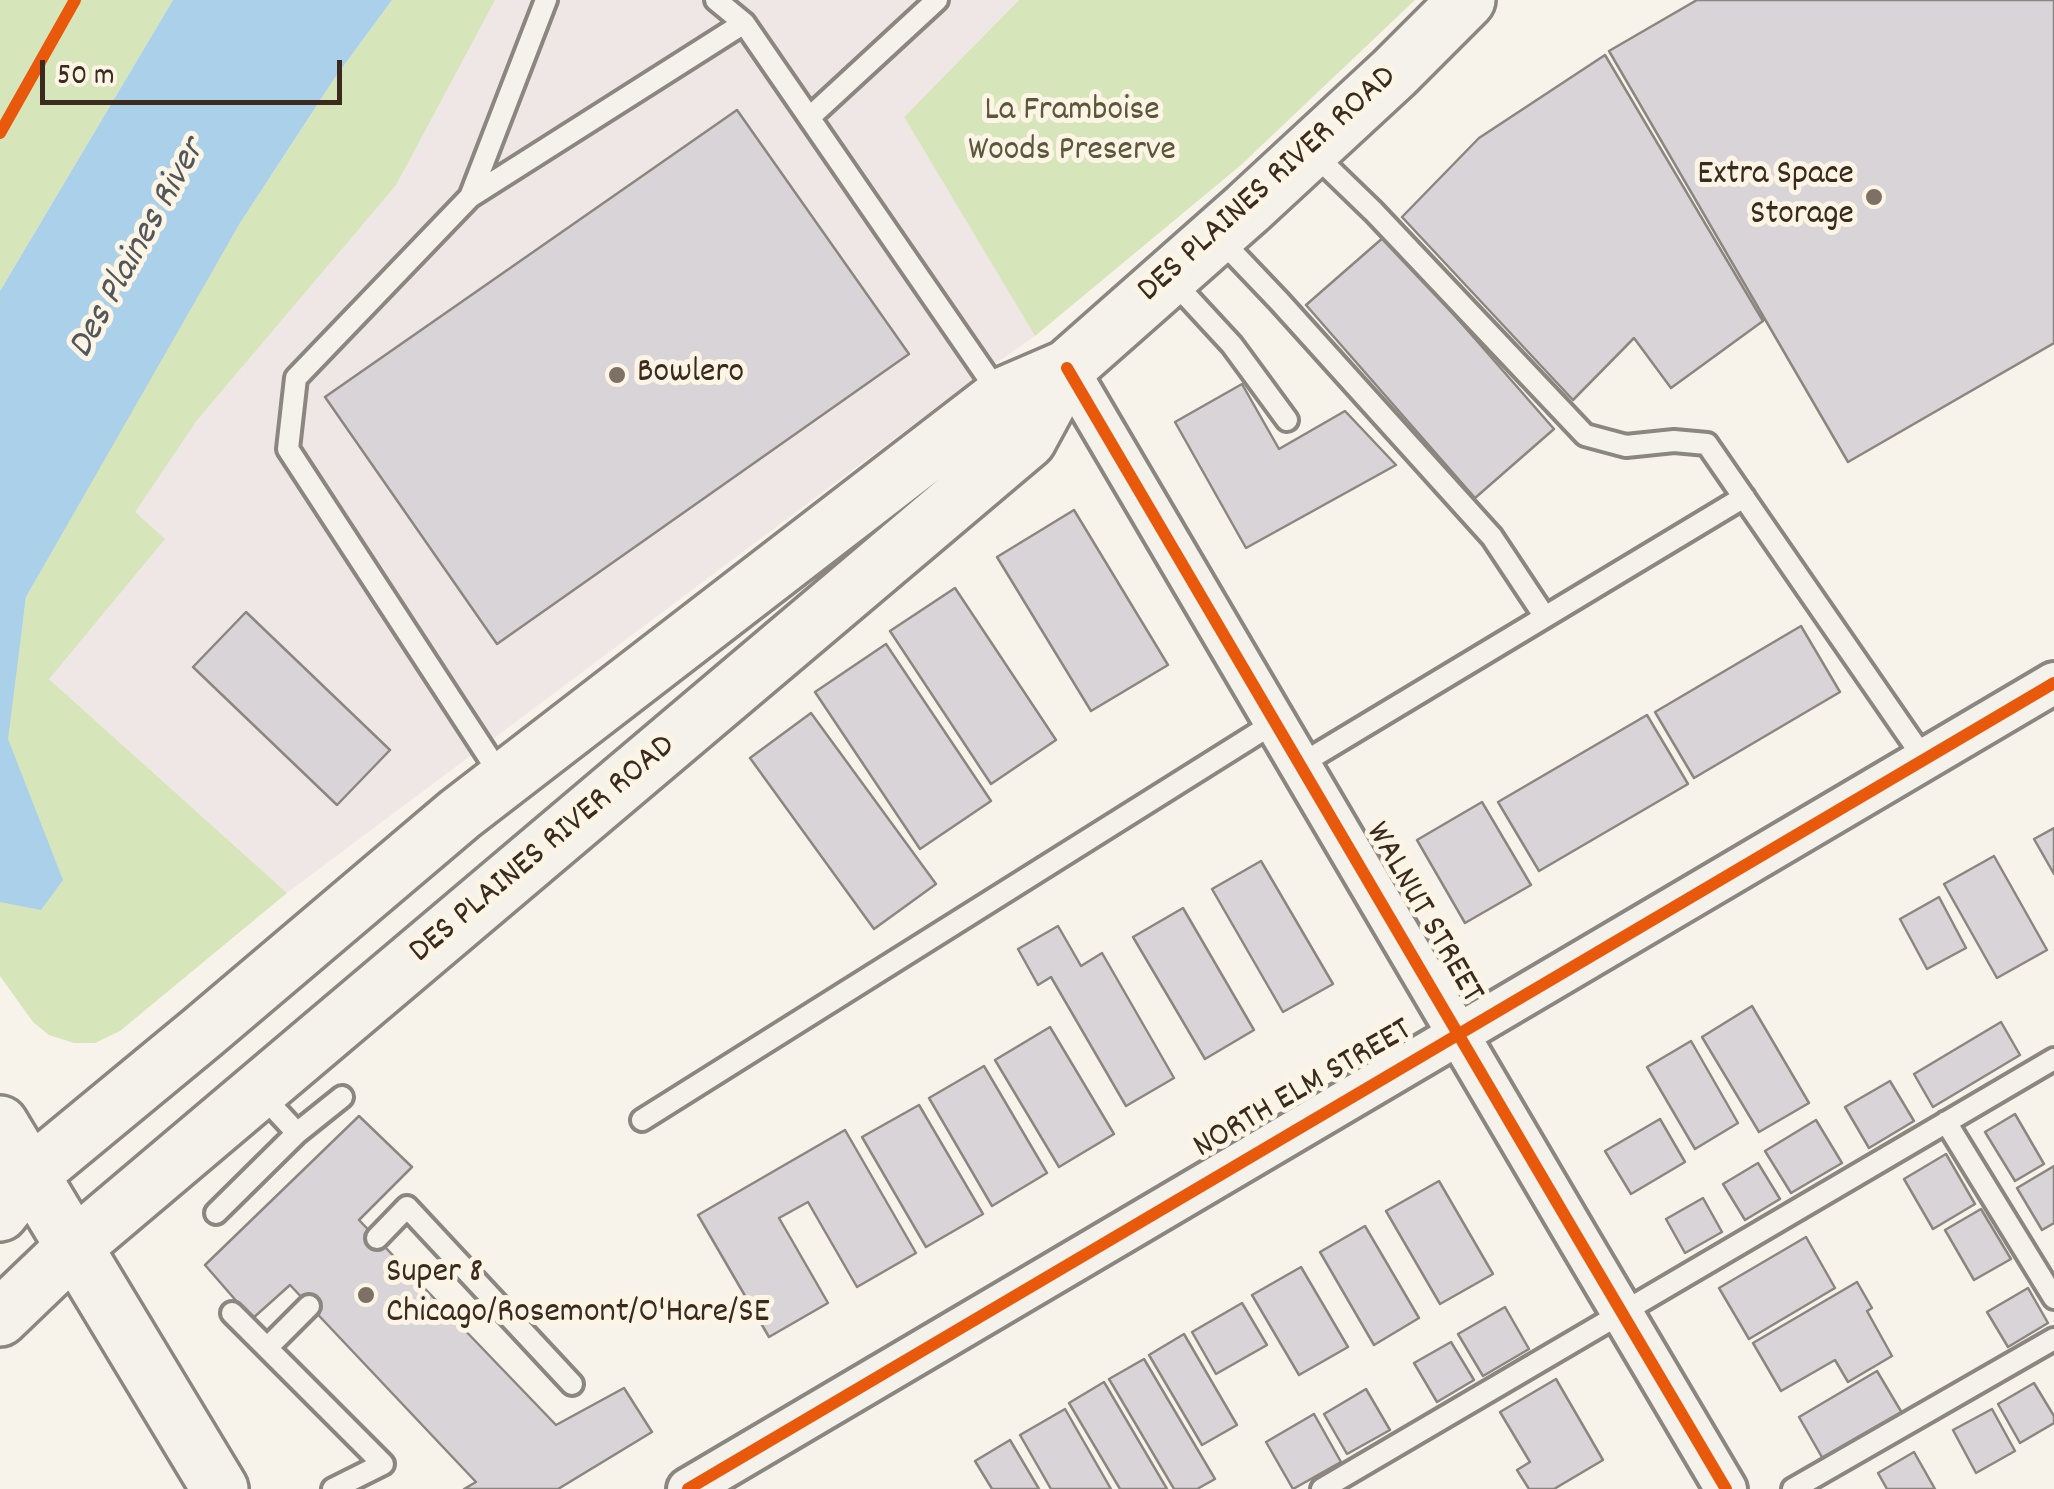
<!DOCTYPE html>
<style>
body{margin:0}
#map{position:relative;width:2054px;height:1489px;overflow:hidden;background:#f7f3ea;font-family:Dekko,sans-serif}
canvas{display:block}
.scale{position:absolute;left:40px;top:60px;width:302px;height:45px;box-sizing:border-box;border:5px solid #3b2a1e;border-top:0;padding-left:12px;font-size:30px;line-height:35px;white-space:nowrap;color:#3b2a1e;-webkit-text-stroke:8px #fcf5e5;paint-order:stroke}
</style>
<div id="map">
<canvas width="2054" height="1489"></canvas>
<div class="scale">50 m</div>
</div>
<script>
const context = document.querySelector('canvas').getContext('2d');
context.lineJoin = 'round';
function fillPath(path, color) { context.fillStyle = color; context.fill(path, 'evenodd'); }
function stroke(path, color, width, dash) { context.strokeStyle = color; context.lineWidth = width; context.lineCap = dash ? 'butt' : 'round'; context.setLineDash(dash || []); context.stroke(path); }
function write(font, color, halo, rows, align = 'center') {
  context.font = font + ' Dekko,sans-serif'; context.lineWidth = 10; context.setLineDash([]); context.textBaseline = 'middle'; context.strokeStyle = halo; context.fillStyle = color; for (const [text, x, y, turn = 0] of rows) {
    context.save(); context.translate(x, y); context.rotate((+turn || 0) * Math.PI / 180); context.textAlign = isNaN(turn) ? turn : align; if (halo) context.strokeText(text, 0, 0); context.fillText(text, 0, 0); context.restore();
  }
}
fillPath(new Path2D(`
 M 392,0 L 1019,0 L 904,117 L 1035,336 L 978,376 L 287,893 L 49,679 Z`), '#efe7e6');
fillPath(new Path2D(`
 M 0,0 L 173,0 L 0,291 Z
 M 392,0 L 495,0 L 396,185 L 197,420 L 135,512 L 165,539 L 49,679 L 287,893 L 120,1031 L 95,1043 L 74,1043 L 49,1035 L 33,1022 L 0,976 L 0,634 L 19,650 L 26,597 L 165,352 L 240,223 L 334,79 Z
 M 1019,0 L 1415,0 L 1241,165 L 1035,336 L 904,117 Z`), '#d7e5ba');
fillPath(new Path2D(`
 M 173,0 L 392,0 L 334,79 L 240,223 L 26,597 L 8,739 L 63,880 L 41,910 L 0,902 L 0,291 Z`), '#abd0e9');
const building = new Path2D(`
 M 1697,0 L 2054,0 L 2054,343 L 1848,462 L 1609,51 Z
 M 1605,55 L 1763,321 L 1671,388 L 1634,338 L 1573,400 L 1402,217 L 1479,138 Z
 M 737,110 L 909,354 L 497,644 L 325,397 Z
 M 1385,236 L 1554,429 L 1475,498 L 1306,305 Z
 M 1242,384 L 1279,449 L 1345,411 L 1396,465 L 1246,548 L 1175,422 Z
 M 1074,510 L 1168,665 L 1091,711 L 997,557 Z
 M 955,588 L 1056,740 L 991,784 L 890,631 Z
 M 246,612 L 390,750 L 337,805 L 193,667 Z
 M 1801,626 L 1840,692 L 1694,778 L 1655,712 Z
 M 886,644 L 991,801 L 920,849 L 815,692 Z
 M 811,713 L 936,884 L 874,929 L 750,758 Z
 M 1647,715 L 1688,784 L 1539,871 L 1498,802 Z
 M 1482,802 L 1531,885 L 1465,923 L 1417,840 Z
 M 2054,828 L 2054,874 L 2034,839 Z
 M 1994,856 L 2047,950 L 1997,978 L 1944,884 Z
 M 1261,861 L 1333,984 L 1283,1012 L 1212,889 Z
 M 1939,897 L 1966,948 L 1927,969 L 1900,919 Z
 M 1183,908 L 1254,1030 L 1205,1059 L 1133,937 Z
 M 1058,926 L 1081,966 L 1102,953 L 1174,1078 L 1126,1106 L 1051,977 L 1038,985 L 1018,949 Z
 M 1752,1006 L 1809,1103 L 1759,1132 L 1702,1037 Z
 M 2001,1022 L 2020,1055 L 1933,1107 L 1914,1074 Z
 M 1050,1027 L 1114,1134 L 1059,1167 L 995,1060 Z
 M 1691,1041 L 1738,1123 L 1695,1149 L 1647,1067 Z
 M 984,1066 L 1047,1173 L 992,1206 L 929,1098 Z
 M 1890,1081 L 1914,1121 L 1869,1148 L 1845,1107 Z
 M 919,1105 L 983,1214 L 926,1247 L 862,1137 Z
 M 2015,1114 L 2044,1164 L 2015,1181 L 1985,1132 Z
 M 359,1116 L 412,1167 L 359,1220 L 556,1425 L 624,1388 L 652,1432 L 558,1489 L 464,1489 L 476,1482 L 290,1285 L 252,1319 L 205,1265 Z
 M 1660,1119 L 1685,1162 L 1631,1194 L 1605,1151 Z
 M 1816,1120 L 1842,1163 L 1791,1193 L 1765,1151 Z
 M 845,1130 L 916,1253 L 857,1287 L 808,1202 L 779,1218 L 828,1303 L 769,1337 L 698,1215 Z
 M 1946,1154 L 1975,1204 L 1933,1229 L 1904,1179 Z
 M 1758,1163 L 1780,1199 L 1745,1220 L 1723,1184 Z
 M 2054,1166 L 2054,1223 L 2042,1230 L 2017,1188 Z
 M 1439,1181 L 1493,1274 L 1440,1304 L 1386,1211 Z
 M 1703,1198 L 1722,1232 L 1685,1253 L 1666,1219 Z
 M 1981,1209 L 2011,1259 L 1974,1280 L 1945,1230 Z
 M 1365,1226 L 1419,1318 L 1374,1345 L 1320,1252 Z
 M 1806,1237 L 1835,1288 L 1749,1339 L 1719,1288 Z
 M 1301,1267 L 1348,1347 L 1299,1375 L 1252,1295 Z
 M 1857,1282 L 1872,1308 L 1867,1311 L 1892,1356 L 1848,1382 L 1835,1360 L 1781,1391 L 1753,1343 Z
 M 2028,1288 L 2048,1323 L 2008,1347 L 1987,1312 Z
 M 1242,1303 L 1267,1345 L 1216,1374 L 1192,1332 Z
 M 1505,1307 L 1529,1349 L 1483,1376 L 1458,1334 Z
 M 1184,1334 L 1237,1425 L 1202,1445 L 1149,1355 Z
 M 1451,1342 L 1474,1380 L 1437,1402 L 1414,1363 Z
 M 1144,1359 L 1215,1479 L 1197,1489 L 1174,1489 L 1109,1379 Z
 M 1877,1371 L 1902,1413 L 1823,1459 L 1799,1417 Z
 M 1556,1379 L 1603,1460 L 1554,1489 L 1529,1489 L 1517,1470 L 1530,1462 L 1500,1412 Z
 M 1104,1382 L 1167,1489 L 1120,1489 L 1069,1403 Z
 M 2034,1383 L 2054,1416 L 2054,1423 L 2020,1443 L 1998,1404 Z
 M 1366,1389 L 1390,1430 L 1347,1454 L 1324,1414 Z
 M 1065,1409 L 1111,1489 L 1051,1489 L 1020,1435 Z
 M 1992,1409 L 2015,1451 L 1976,1473 L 1953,1430 Z
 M 1314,1414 L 1341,1462 L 1293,1489 L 1266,1442 Z
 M 1010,1440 L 1039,1489 L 992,1489 L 975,1461 Z
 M 1914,1452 L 1935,1489 L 1887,1489 L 1878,1473 Z`);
fillPath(building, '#d9d4d8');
stroke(building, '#8b867f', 2.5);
const service = new Path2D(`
 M 716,0 L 744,23 L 1000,395
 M 810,117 L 937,0
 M 1312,152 L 1374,212 L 1585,435 L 1626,446 L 1674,441 L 1707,444 L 1925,760
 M 470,197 L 546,0
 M 1218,237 L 1279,301 L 1492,537 L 1545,617
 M 1171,279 L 1232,345 L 1287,420
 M 1301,764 L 1744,497
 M 503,779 L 288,449 L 296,378 L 470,197 L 744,23
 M 261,1094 L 297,1133
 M 642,1120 L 1277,721
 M 1946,1122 L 2054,1298
 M 216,1213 L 297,1133 L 342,1097
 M 377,1238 L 407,1207 L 572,1384
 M 232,1313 L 383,1464 L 333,1489
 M 267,1348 L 309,1306
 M 1322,1489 L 2054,1059
 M 1793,1489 L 2054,1339`);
const minor = new Path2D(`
 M 1067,368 C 1287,741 1505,1116 1726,1489
 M 688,1489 L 2054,683`);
const secondary = new Path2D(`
 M 0,1124 L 220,1489
 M 0,1213 L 30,1175 L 203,1032 L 460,814 L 1002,396 L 1067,368 L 1247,209 L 1394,73 L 1467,0
 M 0,1318 L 74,1247 L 1028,440 L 1067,368`);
stroke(service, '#8b867f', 28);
stroke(minor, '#8b867f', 48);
stroke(secondary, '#8b867f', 62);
stroke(service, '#f5f2ec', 20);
stroke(minor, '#f5f2ec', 40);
stroke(secondary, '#f5f2ec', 55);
stroke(new Path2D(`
 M 0,133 L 75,0
 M 1067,368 C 1287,741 1505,1116 1726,1489
 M 688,1489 L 2054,683`), '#e8590c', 12);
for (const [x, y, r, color] of [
 [1874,197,10,"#7d7065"],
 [617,375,10,"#7d7065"],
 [366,1295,10,"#7d7065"]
]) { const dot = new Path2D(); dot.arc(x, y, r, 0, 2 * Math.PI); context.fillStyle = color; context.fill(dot); stroke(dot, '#fcf5e5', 4); }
write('35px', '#5c563b', '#fcf5e5', [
 ["La Framboise",1072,113],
 ["Woods Preserve",1072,153]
]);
write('35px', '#3b2a1e', '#fcf5e5', [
 ["Extra Space",1854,177,"right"],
 ["Storage",1854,217,"right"],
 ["Bowlero",637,375],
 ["Super 8",386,1275],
 ["Chicago/Rosemont/O'Hare/SE",386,1315]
], 'left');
write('35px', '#3b2a1e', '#fcf5e5', [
 ["DES PLAINES RIVER ROAD",1269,186,-42],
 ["DES PLAINES RIVER ROAD",544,851,-40],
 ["WALNUT STREET",1422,914,60],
 ["NORTH ELM STREET",1304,1091,-30]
]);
write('italic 38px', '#53575b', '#fcf5e5', [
 ["Des Plaines River",140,250,-61]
]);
</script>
